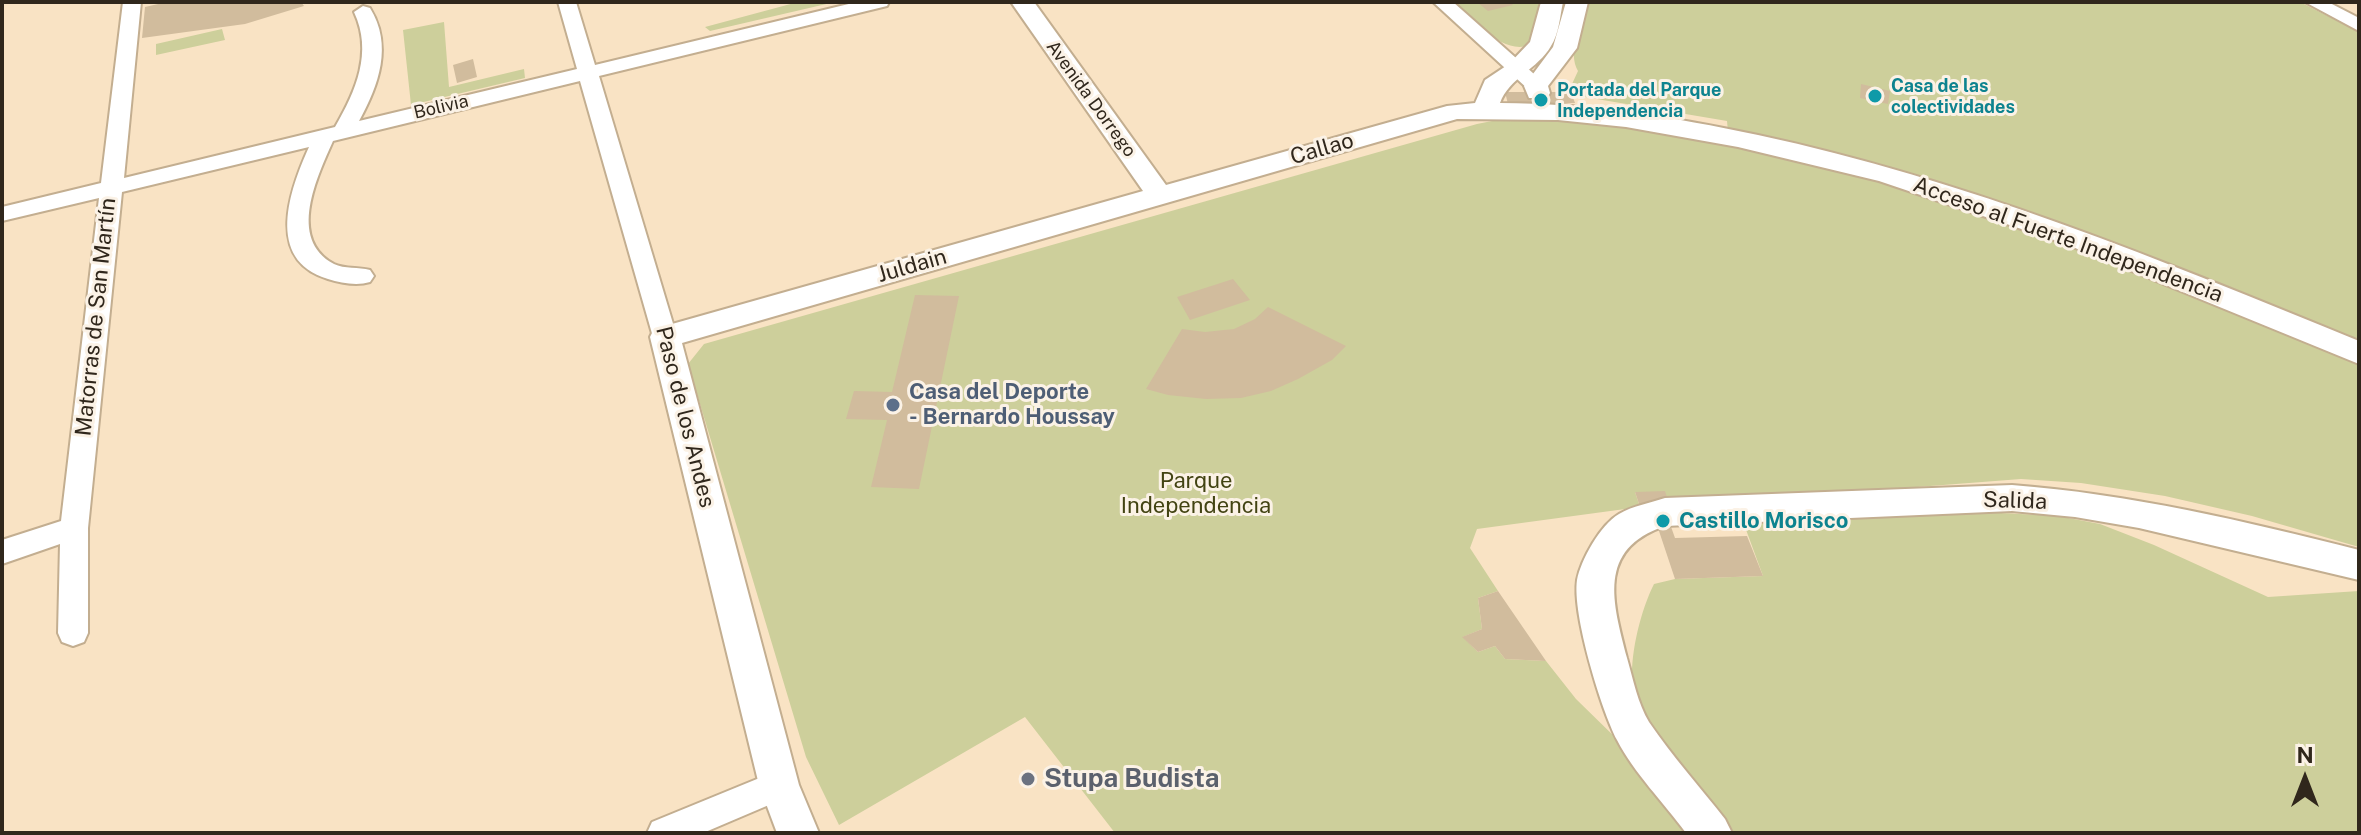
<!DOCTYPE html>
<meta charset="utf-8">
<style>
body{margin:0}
#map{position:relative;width:2361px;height:835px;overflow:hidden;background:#f9e3c4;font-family:"Public Sans",sans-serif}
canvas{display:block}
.frame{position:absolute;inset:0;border:4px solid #30271c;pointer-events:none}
.north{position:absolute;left:2265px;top:739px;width:80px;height:80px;-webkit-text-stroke:6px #fbf2e6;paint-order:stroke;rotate:0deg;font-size:22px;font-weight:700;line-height:32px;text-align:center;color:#30271c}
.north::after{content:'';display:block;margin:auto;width:28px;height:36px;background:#30271c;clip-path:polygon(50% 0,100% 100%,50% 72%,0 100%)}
</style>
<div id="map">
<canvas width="2361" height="835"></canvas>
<div class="frame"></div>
<div class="north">N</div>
</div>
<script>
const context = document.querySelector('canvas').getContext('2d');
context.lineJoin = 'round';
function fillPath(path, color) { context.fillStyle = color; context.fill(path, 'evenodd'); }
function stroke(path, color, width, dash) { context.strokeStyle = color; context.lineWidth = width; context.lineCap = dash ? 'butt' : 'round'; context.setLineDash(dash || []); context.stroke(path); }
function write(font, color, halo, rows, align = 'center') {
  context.font = font + ' "Public Sans",sans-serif'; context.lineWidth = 6; context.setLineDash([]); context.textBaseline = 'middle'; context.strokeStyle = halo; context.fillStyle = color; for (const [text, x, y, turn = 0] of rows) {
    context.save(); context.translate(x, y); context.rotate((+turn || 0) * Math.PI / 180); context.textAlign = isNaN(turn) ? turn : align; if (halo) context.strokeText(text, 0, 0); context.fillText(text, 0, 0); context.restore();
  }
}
fillPath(new Path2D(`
 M 798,2 L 835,2 L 710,31 L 705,27 Z
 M 1454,2 L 1542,2 L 1530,45 C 1502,56 1473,18 1454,2 Z
 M 1586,2 L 2300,2 L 2359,32 L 2359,343 L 2185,273 L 1728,132 L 1727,121 L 1579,96 L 1572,84 L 1578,71 C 1567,52 1581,22 1586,2 Z
 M 444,22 L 449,87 L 524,69 L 525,78 L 411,105 L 403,30 Z
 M 222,29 L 225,40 L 156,55 L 156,44 Z
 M 1512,117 L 1567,118 L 1712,139 L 1892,182 L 2098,255 L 2359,359 L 2359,547 L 2252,516 L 2165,496 L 2081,483 L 2021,479 L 1670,506 L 1635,492 L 1640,507 L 1477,529 L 1470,548 L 1498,591 L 1478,598 L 1482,629 L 1463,637 L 1478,652 L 1495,646 L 1505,659 L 1546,661 L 1576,699 L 1620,742 L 1686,833 L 1115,833 L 1025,717 L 839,825 L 806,757 L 688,364 L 704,344 L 1477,124 Z
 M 1982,512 L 2058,516 L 2100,524 L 2154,545 L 2268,597 L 2359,591 L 2359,833 L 1735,833 C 1708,799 1634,722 1632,680 C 1631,650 1641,610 1654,584 L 1675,579 L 1763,576 L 1741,516 Z`), '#cdcf9b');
fillPath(new Path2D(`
 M 167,2 L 301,2 L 304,6 L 245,24 L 142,38 L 145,7 Z
 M 1477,2 L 1510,2 L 1513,5 L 1488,11 Z
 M 473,59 L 477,77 L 457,83 L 453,65 Z
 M 1861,84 L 1890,91 L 1888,104 L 1860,98 Z
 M 1505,92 L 1571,92 L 1575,103 L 1508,104 Z
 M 1233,279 L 1250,300 L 1190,320 L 1177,297 Z
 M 915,295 L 959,296 L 919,489 L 871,487 L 887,420 L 846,419 L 854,391 L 892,392 Z
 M 1268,307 L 1346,346 L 1332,360 L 1298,379 L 1271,391 L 1241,398 L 1206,399 L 1168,395 L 1146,389 L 1182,329 L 1205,332 L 1234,329 L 1255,319 Z
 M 1665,491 L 1670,506 L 1664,507 L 1675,538 L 1747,536 L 1763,576 L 1675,579 L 1651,507 L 1640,507 L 1635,492 Z
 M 1498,591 L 1546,661 L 1505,659 L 1495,646 L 1478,652 L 1462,637 L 1482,629 L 1478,598 Z`), '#d1bc9d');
const minor = new Path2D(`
 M 123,2 L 141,2 L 124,178 L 335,127 C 356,91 373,52 354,12 L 363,6 L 370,8 C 393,45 379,85 359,121 L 577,69 L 558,2 L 576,2 L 595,65 L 857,2 L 889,2 L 887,6 L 599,76 L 677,337 L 674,343 L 665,346 L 656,343 L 653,337 L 580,81 L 333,141 C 317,177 287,239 334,264 C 344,269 359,267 370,270 L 374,276 L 370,282 C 357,286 341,283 328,279 C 264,260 290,189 309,147 L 122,192 L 88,528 L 88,633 L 84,642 L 73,646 L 62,642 L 58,633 L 60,544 L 2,564 L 2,540 L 61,521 L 99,198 L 2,221 L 2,207 L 101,183 Z
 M 1433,2 L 1453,2 L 1543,82 L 1546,86 L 1543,90 L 1529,90 Z
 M 2305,2 L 2328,2 L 2359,18 L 2359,31 Z
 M 779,770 L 790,774 L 795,785 L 790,796 L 703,833 L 647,833 L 652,822 Z`);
const tertiary = new Path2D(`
 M 1011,2 L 1034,2 L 1166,185 L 1447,106 L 1475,103 L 1485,80 L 1509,64 L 1530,42 L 1541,2 L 1563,2 C 1560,16 1559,34 1551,46 C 1538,69 1509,78 1500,103 C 1588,103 1673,117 1758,135 C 1968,180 2161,260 2359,341 L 2359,364 L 2063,243 L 1879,181 L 1738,147 L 1626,127 L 1558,120 L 1457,119 L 682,343 L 799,785 L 819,833 L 777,833 L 759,785 L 650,337 L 654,329 L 665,326 L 1143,191 Z
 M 1566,2 L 1588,2 L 1577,48 L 1548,86 L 1550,93 L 1547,98 L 1529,98 L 1524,86 L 1553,47 Z
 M 2012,485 C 2130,494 2245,521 2359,550 L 2359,580 L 2139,528 L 2075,517 L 2012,511 L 1665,526 C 1596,549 1613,603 1627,658 C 1633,679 1638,704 1649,722 C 1672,756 1700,787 1725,819 L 1732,833 L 1686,833 C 1664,803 1634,773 1617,740 C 1601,709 1572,614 1577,580 C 1581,560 1600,525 1619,514 C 1632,506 1650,503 1665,498 Z`);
stroke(minor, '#c3ae90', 4);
stroke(tertiary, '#c3ae90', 4);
fillPath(minor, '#fff');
fillPath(tertiary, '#fff');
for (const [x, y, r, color] of [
 [1875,96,8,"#0f9aa8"],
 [1541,100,8,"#0f9aa8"],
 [893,405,8,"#5c6f8a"],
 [1663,521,8,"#0f9aa8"],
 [1028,779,8,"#6b7280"]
]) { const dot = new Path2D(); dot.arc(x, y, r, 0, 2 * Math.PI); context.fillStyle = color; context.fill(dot); stroke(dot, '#fbf2e6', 3); }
write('bold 18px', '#0d838f', '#fbf2e6', [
 ["Casa de las",1891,86],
 ["colectividades",1891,107],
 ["Portada del Parque",1557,90],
 ["Independencia",1557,111]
], 'left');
write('18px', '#30271c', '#fbf2e6', [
 ["Avenida Dorrego",1091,99,54],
 ["Bolivia",441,107,-13]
]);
write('22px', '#30271c', '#fbf2e6', [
 ["Callao",1322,149,-16],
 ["Acceso al Fuerte Independencia",2068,240,20],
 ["Juldain",912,266,-16],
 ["Matorras de San Martín",96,317,-84],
 ["Paso de los Andes",685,417,76],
 ["Salida",2015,501,2]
]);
write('bold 22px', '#4e5e75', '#fbf2e6', [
 ["Casa del Deporte",909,392],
 ["- Bernardo Houssay",909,417]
], 'left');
write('22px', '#424312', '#fbf2e6', [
 ["Parque",1196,481],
 ["Independencia",1196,506]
]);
write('bold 22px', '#0d838f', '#fbf2e6', [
 ["Castillo Morisco",1679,521]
], 'left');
write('bold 26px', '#5b616d', '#fbf2e6', [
 ["Stupa Budista",1044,779]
], 'left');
</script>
